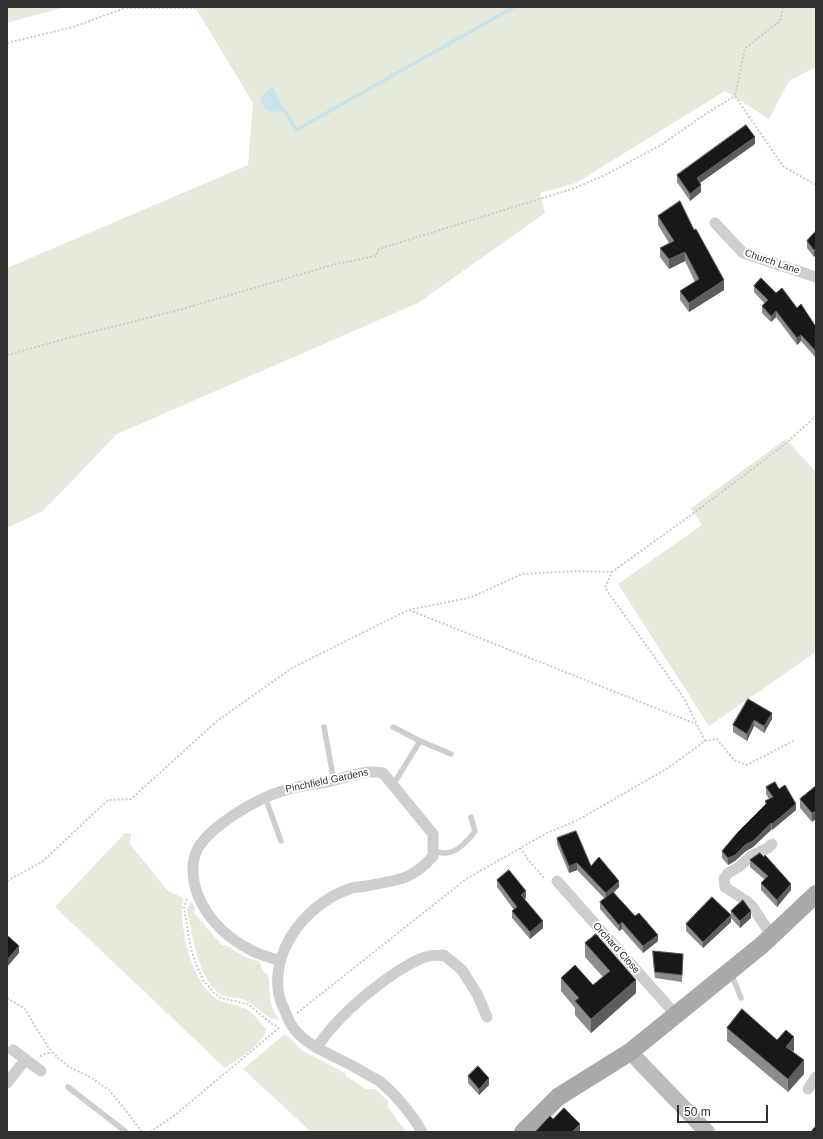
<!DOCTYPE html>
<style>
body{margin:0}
#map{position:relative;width:823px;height:1139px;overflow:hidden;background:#fff;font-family:Helvetica,sans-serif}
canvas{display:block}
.frame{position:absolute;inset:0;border:8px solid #313131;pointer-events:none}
.scale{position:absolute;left:677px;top:1105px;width:91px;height:18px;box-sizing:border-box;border:2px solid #313131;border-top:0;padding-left:5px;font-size:12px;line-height:14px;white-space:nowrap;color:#313131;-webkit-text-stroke:3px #fff;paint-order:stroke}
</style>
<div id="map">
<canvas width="823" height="1139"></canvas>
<div class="frame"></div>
<div class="scale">50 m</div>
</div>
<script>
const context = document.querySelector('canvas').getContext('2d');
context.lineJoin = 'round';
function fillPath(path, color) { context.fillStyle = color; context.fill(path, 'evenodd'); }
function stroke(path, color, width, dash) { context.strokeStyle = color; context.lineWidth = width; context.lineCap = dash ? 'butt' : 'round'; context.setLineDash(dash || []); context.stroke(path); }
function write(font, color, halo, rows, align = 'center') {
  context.font = font + ' Helvetica,sans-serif'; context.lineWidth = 4; context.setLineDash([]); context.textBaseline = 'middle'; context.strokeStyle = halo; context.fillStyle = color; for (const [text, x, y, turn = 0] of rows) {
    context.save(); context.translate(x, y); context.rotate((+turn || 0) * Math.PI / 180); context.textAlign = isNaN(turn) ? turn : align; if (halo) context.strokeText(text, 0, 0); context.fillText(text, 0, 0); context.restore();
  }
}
fillPath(new Path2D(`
 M 7,7 L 65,7 L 7,23 Z
 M 195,7 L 816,7 L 816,67 L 789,81 L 769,119 L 725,91 L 576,183 L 540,193 L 545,213 L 418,303 L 117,434 L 43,511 L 7,528 L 7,268 L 248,165 L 253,103 Z
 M 786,439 L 816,472 L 816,652 L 709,726 L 618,584 L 702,525 L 691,508 Z
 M 125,833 L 131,833 L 130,844 L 167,890 L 183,898 C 179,926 190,977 213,996 C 222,1004 234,1003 244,1008 C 253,1012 260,1022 266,1029 C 265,1043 236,1060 225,1068 L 55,907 Z
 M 191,901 L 195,907 L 194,913 L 222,945 C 232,946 232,950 240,954 C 246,958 252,960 259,961 L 263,971 L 268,975 C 270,984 269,994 271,1002 C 272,1009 276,1015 280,1020 C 267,1020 259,1008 249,1002 C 241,997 230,999 222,995 C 198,982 192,933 187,909 Z
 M 285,1034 L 303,1051 L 345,1073 L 346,1076 L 366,1089 L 375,1089 L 388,1101 L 388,1107 L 406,1132 L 311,1132 L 243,1069 Z`), '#e6eadd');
fillPath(new Path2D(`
 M 272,86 L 286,112 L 266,111 L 260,99 Z`), '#cbe3ea');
stroke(new Path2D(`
 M 286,112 L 296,130 L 514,7`), '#cbe3ea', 3.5);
stroke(new Path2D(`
 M 783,7 L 780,21 L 745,48 L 735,96 L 783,166 L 816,185
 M 7,43 L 73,27 L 125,8 L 196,8 L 199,7
 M 7,355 L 76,336 L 175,311 L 336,264 L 376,256 L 379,249 L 575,188 L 605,175 L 661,145 L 704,115 L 735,96
 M 409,610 L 696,724
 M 705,741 L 684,698 L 605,588 L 612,572 L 695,512 L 784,445 L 816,416
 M 520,848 L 530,862 L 545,879
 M 7,881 L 42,862 L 108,800 L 131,799 L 217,721 L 292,668 L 408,610 L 472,597 L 522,574 L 576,571 L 612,572
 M 187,899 L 184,908 L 191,949 L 196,964 L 203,980 L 214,993 L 221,998 L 248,1004 L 273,1025 L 278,1026
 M 7,998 L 24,1008 L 48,1047 L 58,1058 L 69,1067 L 90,1077 L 109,1090 L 127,1112 L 142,1132
 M 297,1013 L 466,879 L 545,834 L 578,820 L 668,768 L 705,741 L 717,739 L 734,760 L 747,765 L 793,741
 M 40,1056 L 47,1053 L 52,1053
 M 150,1132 L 174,1116 L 280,1027`), '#cbcbcb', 2, [2, 2]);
stroke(new Path2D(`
 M 324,727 L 334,781
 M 393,727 L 420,741
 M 393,785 L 420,741 L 451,754
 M 265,797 L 281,841
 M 433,851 C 437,852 442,853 446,853 C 458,852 469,840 475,831 L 471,817
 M 730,974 L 733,978 L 741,998
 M 68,1087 L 126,1132`), '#cecece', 5.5);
stroke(new Path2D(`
 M 715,223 L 743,253 L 816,277
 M 557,881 L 676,1015
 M 772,936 L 752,906 L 745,900 L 725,887 L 724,879 L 728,873 L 739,867 L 751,856 L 768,848 L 772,844
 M 280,961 C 270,957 258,955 249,949 C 230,939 212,923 202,904 C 193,888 189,865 198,848 C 212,825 256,799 282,791 C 296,786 312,785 327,782 C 346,778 363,769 383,773 L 433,834 L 433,856 C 412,881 396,880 366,886 C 361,887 354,887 349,889 C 313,902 283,935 278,973 C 277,987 278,998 285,1011 C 287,1017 290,1024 295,1030 C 309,1047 332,1055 351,1065 C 360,1070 370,1076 379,1081 C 393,1091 414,1117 422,1132
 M 317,1047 C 338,1016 367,992 398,971 C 407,966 418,958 429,956 C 433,955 439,956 444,955 L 462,970 L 477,994 L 487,1017
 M 13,1050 L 41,1071
 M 7,1083 L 25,1060
 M 808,1089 L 816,1077`), '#cecece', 11);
stroke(new Path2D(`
 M 630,1052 L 707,1132`), '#bbb', 16);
stroke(new Path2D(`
 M 523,1132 L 558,1097 L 630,1052 L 762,945 L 816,894`), '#a9a9a9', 18);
fillPath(new Path2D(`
 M 755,144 L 700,183 L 701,192 L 690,201 L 677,182 L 677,175 Z
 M 658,216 L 724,290 L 689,312 L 680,300 L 680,291 L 695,282 L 685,261 L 669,269 L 660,257 L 660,248 L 669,243 L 658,225 Z
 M 816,231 L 814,257 L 807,248 L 807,241 Z
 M 754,286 L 776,293 L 797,308 L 816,327 L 816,358 L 801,341 L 797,345 L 776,317 L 771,322 L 762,313 L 762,306 L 765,304 L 754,292 Z
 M 772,713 L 772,719 L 764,733 L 754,726 L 747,741 L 733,732 L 733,725 Z
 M 816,786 L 812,822 L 800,808 L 800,799 Z
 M 766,787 L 779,789 L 796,810 L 772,830 L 771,830 L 753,847 L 746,851 L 735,861 L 728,865 L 722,858 L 722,851 L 765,805 L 765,801 L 769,799 L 766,794 Z
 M 557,838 L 619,887 L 613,893 L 658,941 L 643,953 L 622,929 L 619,931 L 600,909 L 600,902 L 605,899 L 577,870 L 569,873 L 557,844 Z
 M 764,857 L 791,890 L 777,907 L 761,890 L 761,883 L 764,879 L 750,867 L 750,860 Z
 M 497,880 L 526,898 L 524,899 L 543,928 L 530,939 L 512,918 L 512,911 L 514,910 L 497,887 Z
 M 731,911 L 751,918 L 740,928 L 731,918 L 731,922 L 703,948 L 686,931 L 686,924 L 731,915 Z
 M 585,943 L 636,993 L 591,1033 L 575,1015 L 575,1008 L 561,991 L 561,978 L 593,985 L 603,977 L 585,957 Z
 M 653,951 L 683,954 L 682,982 L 655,978 L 653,958 Z
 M 727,1028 L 777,1040 L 794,1050 L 793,1052 L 804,1074 L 788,1092 L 727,1041 Z
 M 468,1076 L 489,1085 L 479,1095 L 468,1083 Z`), '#8c8c8c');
fillPath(new Path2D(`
 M 755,137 L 755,144 L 697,185 L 697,178 Z
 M 701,185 L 701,192 L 690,201 L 690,194 Z
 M 816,248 L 816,255 L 814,257 L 814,250 Z
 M 685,252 L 685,261 L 669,269 L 669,259 Z
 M 724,280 L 724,290 L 689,312 L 689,303 Z
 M 776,311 L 776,317 L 771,322 L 771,316 Z
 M 801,335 L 801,341 L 797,345 L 797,338 Z
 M 772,713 L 772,719 L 764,733 L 764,726 Z
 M 754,720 L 754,726 L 747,741 L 747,734 Z
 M 796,804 L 796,810 L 772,830 L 772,824 Z
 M 816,811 L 816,819 L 812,822 L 812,813 Z
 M 771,823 L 771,830 L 753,847 L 746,851 L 735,861 L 728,865 L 728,858 L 746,844 Z
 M 577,863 L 577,870 L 569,873 L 569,866 Z
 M 619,881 L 619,887 L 606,900 L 606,893 Z
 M 791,884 L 791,890 L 777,907 L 777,900 Z
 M 526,891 L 526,898 L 521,902 L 521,895 Z
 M 751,911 L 751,918 L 740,928 L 740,921 Z
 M 731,915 L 731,922 L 703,948 L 703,942 Z
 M 543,921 L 543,928 L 530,939 L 530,932 Z
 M 622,922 L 622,929 L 619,931 L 619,925 Z
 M 658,935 L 658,941 L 643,953 L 643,946 Z
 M 19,946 L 19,953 L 7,967 L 7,960 Z
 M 636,980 L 636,993 L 591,1033 L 591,1019 Z
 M 794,1037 L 794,1050 L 786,1060 L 786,1047 Z
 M 804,1060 L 804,1074 L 788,1092 L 788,1079 Z
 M 489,1078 L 489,1085 L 479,1095 L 479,1089 Z
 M 580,1124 L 580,1131 L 579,1132 L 572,1132 Z`), '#5d5d5d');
const building = new Path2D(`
 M 746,125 L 755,137 L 697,178 L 701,185 L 690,194 L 677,175 Z
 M 680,201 L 694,230 L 696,229 L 724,280 L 689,303 L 680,291 L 699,279 L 685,252 L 669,259 L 660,248 L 674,241 L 658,216 Z
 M 816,231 L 816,248 L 814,250 L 807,241 Z
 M 761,278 L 776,293 L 782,288 L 797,308 L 801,304 L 816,327 L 816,351 L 801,335 L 797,338 L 776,311 L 771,316 L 762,306 L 768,300 L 754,286 Z
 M 748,699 L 772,713 L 764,726 L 754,720 L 747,734 L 733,725 Z
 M 775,782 L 779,789 L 785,785 L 796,804 L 772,824 L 771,823 L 753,841 L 746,844 L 735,855 L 728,858 L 722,851 L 738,832 L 767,803 L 765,801 L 773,797 L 766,787 Z
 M 816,786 L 816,811 L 812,813 L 800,799 Z
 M 576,831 L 591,866 L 599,857 L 619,881 L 606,893 L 577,863 L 569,866 L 557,838 Z
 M 760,853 L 764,857 L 765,855 L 791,884 L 777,900 L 761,883 L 768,876 L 750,860 Z
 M 509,870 L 526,891 L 521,895 L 543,921 L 530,932 L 512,911 L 517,907 L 497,880 Z
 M 613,892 L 635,916 L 639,913 L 658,935 L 643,946 L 622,922 L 619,925 L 600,902 Z
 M 712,897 L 731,915 L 703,942 L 686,924 Z
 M 743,900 L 751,911 L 740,921 L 731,911 Z
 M 596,934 L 636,980 L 591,1019 L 575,1001 L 579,998 L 561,978 L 575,965 L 593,985 L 610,971 L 585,943 Z
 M 7,935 L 19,946 L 7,960 Z
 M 653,951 L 683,954 L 682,975 L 655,972 Z
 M 742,1009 L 777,1040 L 786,1030 L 794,1037 L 786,1047 L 804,1060 L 788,1079 L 727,1028 Z
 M 478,1066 L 489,1078 L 479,1089 L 468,1076 Z
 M 564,1108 L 580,1124 L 572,1132 L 535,1132 L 550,1116 L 553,1119 Z
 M 816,1126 L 816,1132 L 811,1132 Z`);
fillPath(building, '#181818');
stroke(building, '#5d5d5d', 1);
write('10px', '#313131', '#fff', [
 ["Church Lane",772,262,19],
 ["Pinchfield Gardens",327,781,-12],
 ["Orchard Close",616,948,48]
]);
</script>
